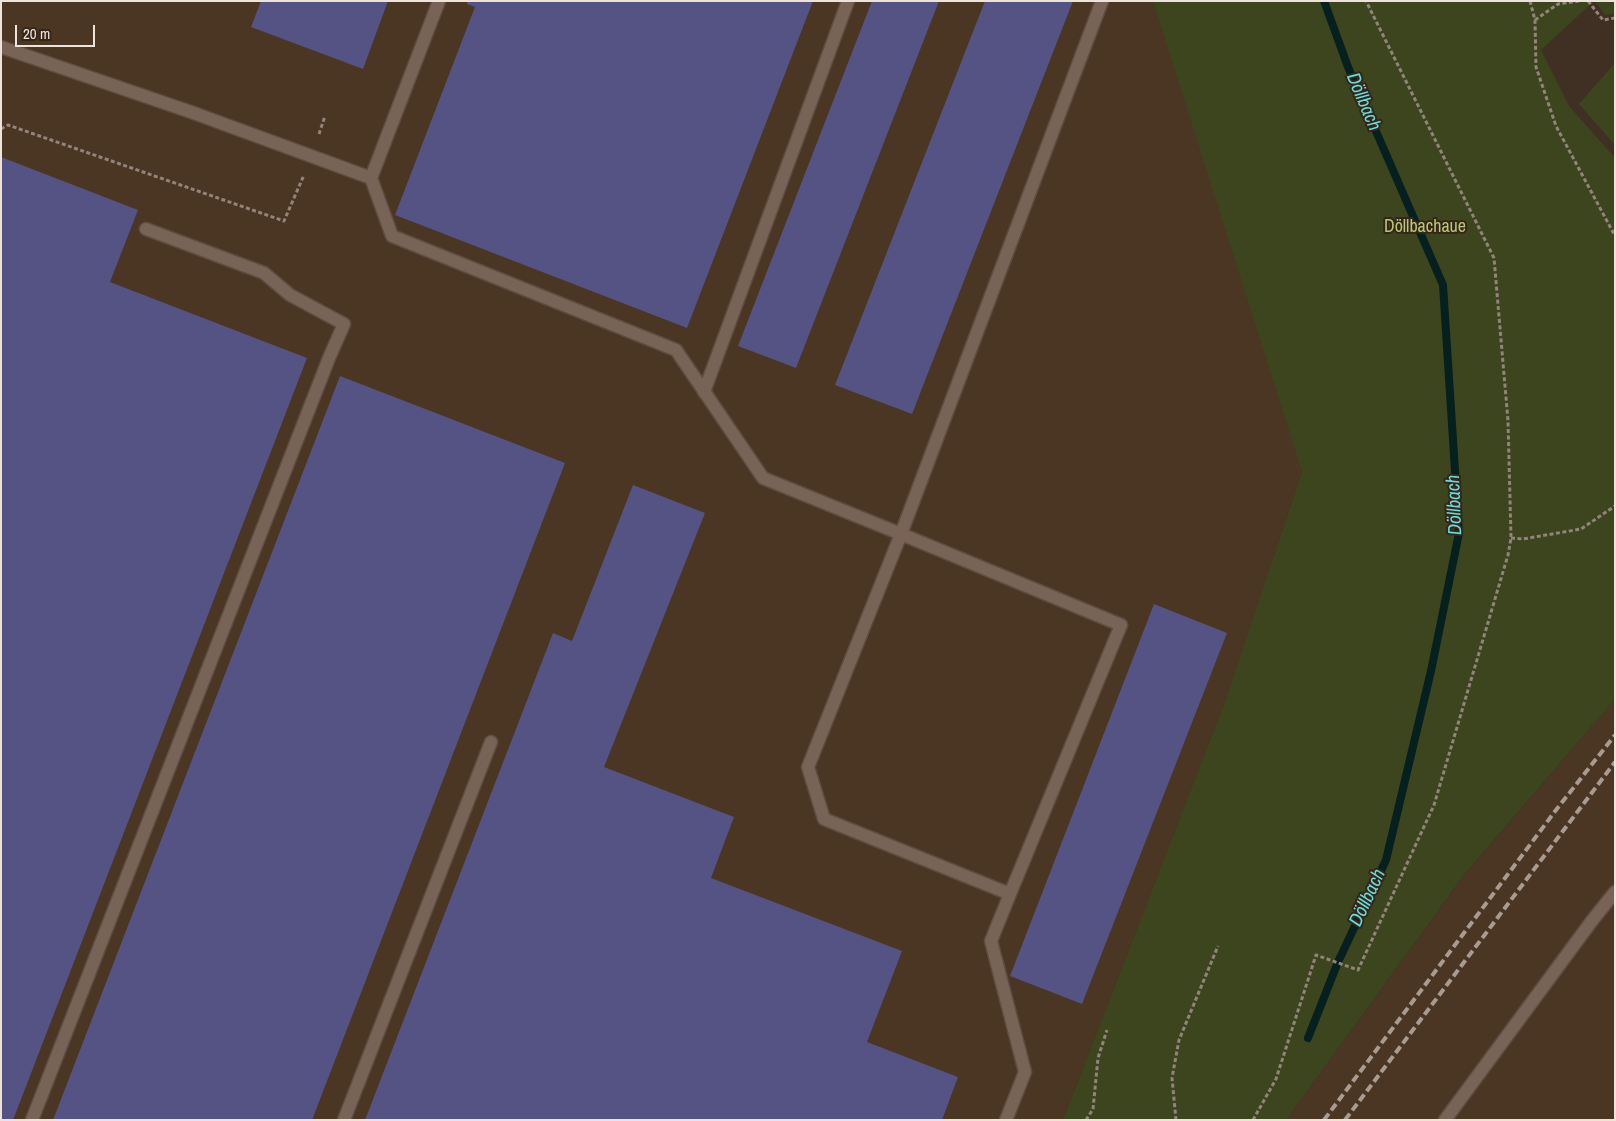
<!DOCTYPE html>
<meta charset="utf-8">
<style>
body{margin:0}
#map{position:relative;width:1616px;height:1121px;overflow:hidden;background:#403023;font-family:"Archivo Narrow",sans-serif}
canvas{display:block}
.frame{position:absolute;inset:0;border:2px solid #eee3db;pointer-events:none}
.scale{position:absolute;left:15px;top:25px;width:80px;height:22px;box-sizing:border-box;border:2px solid #eee3db;border-top:0;padding-left:6px;font-size:15px;line-height:18px;white-space:nowrap;color:#eee3db;-webkit-text-stroke:4px #362619;paint-order:stroke}
</style>
<div id="map">
<canvas width="1616" height="1121"></canvas>
<div class="frame"></div>
<div class="scale">20 m</div>
</div>
<script>
const context = document.querySelector('canvas').getContext('2d');
context.lineJoin = 'round';
function fillPath(path, color) { context.fillStyle = color; context.fill(path, 'evenodd'); }
function stroke(path, color, width, dash) { context.strokeStyle = color; context.lineWidth = width; context.lineCap = dash ? 'butt' : 'round'; context.setLineDash(dash || []); context.stroke(path); }
function write(font, color, halo, rows, align = 'center') {
  context.font = font + ' "Archivo Narrow",sans-serif'; context.lineWidth = 4; context.setLineDash([]); context.textBaseline = 'middle'; context.strokeStyle = halo; context.fillStyle = color; for (const [text, x, y, turn = 0] of rows) {
    context.save(); context.translate(x, y); context.rotate((+turn || 0) * Math.PI / 180); context.textAlign = isNaN(turn) ? turn : align; if (halo) context.strokeText(text, 0, 0); context.fillText(text, 0, 0); context.restore();
  }
}
fillPath(new Path2D(`
 M 1,1 L 1153,1 L 1271,362 L 1302,472 L 1224,704 L 1063,1120 L 1,1120 Z
 M 1615,699 L 1615,1120 L 1286,1120 L 1463,877 Z`), '#4b3523');
fillPath(new Path2D(`
 M 1153,1 L 1594,1 L 1541,50 L 1569,106 L 1615,158 L 1615,699 L 1464,875 L 1286,1120 L 1063,1120 L 1224,704 L 1302,472 Z
 M 1595,1 L 1615,1 L 1615,13 L 1605,15 Z
 M 1615,63 L 1615,145 L 1579,104 Z`), '#3d451f');
stroke(new Path2D(`
 M 1308,1038 L 1338,962 L 1386,860 L 1431,671 L 1459,533 L 1443,285 L 1348,67 L 1324,1`), '#061f1f', 8);
fillPath(new Path2D(`
 M 261,1 L 388,1 L 363,69 L 251,27 Z
 M 467,1 L 813,1 L 687,328 L 395,215 L 475,7 L 467,4 Z
 M 872,1 L 939,1 L 796,368 L 738,346 Z
 M 985,1 L 1073,1 L 912,414 L 835,385 Z
 M 1,157 L 138,210 L 110,282 L 307,358 L 13,1120 L 1,1120 Z
 M 340,376 L 565,463 L 312,1120 L 53,1120 Z
 M 633,485 L 705,513 L 604,767 L 734,817 L 711,878 L 902,951 L 867,1042 L 958,1077 L 942,1120 L 365,1120 L 553,633 L 572,641 Z
 M 1154,604 L 1227,633 L 1082,1004 L 1010,976 Z`), '#545383');
const minor = new Path2D(`
 M 1,47 L 191,112 L 371,178 L 392,236 L 676,350 L 763,478 L 901,534 L 808,767 L 824,819 L 1010,894 L 991,941 L 1025,1072 L 1006,1120
 M 371,178 L 439,1
 M 704,392 L 848,1
 M 1010,894 L 1121,625 L 901,534 L 1102,1
 M 32,1120 L 329,358 L 344,324 L 290,295 L 264,273 L 146,229
 M 344,1120 L 491,742
 M 1445,1120 L 1591,922 L 1615,892`);
stroke(minor, '#5c4d40', 15);
stroke(new Path2D(`
 M 1530,1 L 1535,20 L 1536,67 L 1556,126 L 1615,236
 M 1588,1 L 1603,20 L 1615,18
 M 1535,20 L 1558,4 L 1579,1
 M 1,129 L 8,125 L 284,221 L 304,175
 M 319,134 L 325,116
 M 1511,538 L 1523,539 L 1581,529 L 1615,506
 M 1086,1120 L 1093,1109 L 1098,1058 L 1107,1030
 M 1176,1120 L 1172,1078 L 1179,1040 L 1218,946
 M 1253,1120 L 1276,1079 L 1316,955 L 1358,970 L 1434,805 L 1508,555 L 1511,538 L 1508,421 L 1494,258 L 1366,1`), '#92847a', 3, [4, 2.5]);
stroke(minor, '#796356', 12);
stroke(new Path2D(`
 M 1324,1120 L 1556,810 L 1615,735
 M 1345,1120 L 1615,762`), '#a89b91', 4, [8, 4]);
write('18px', '#b6c979', '#362619', [
 ["Döllbachaue",1425,227]
]);
write('italic 19px', '#66dddf', '#362619', [
 ["Döllbach",1363,102,67],
 ["Döllbach",1455,505,-92],
 ["Döllbach",1368,898,-65]
]);
</script>
